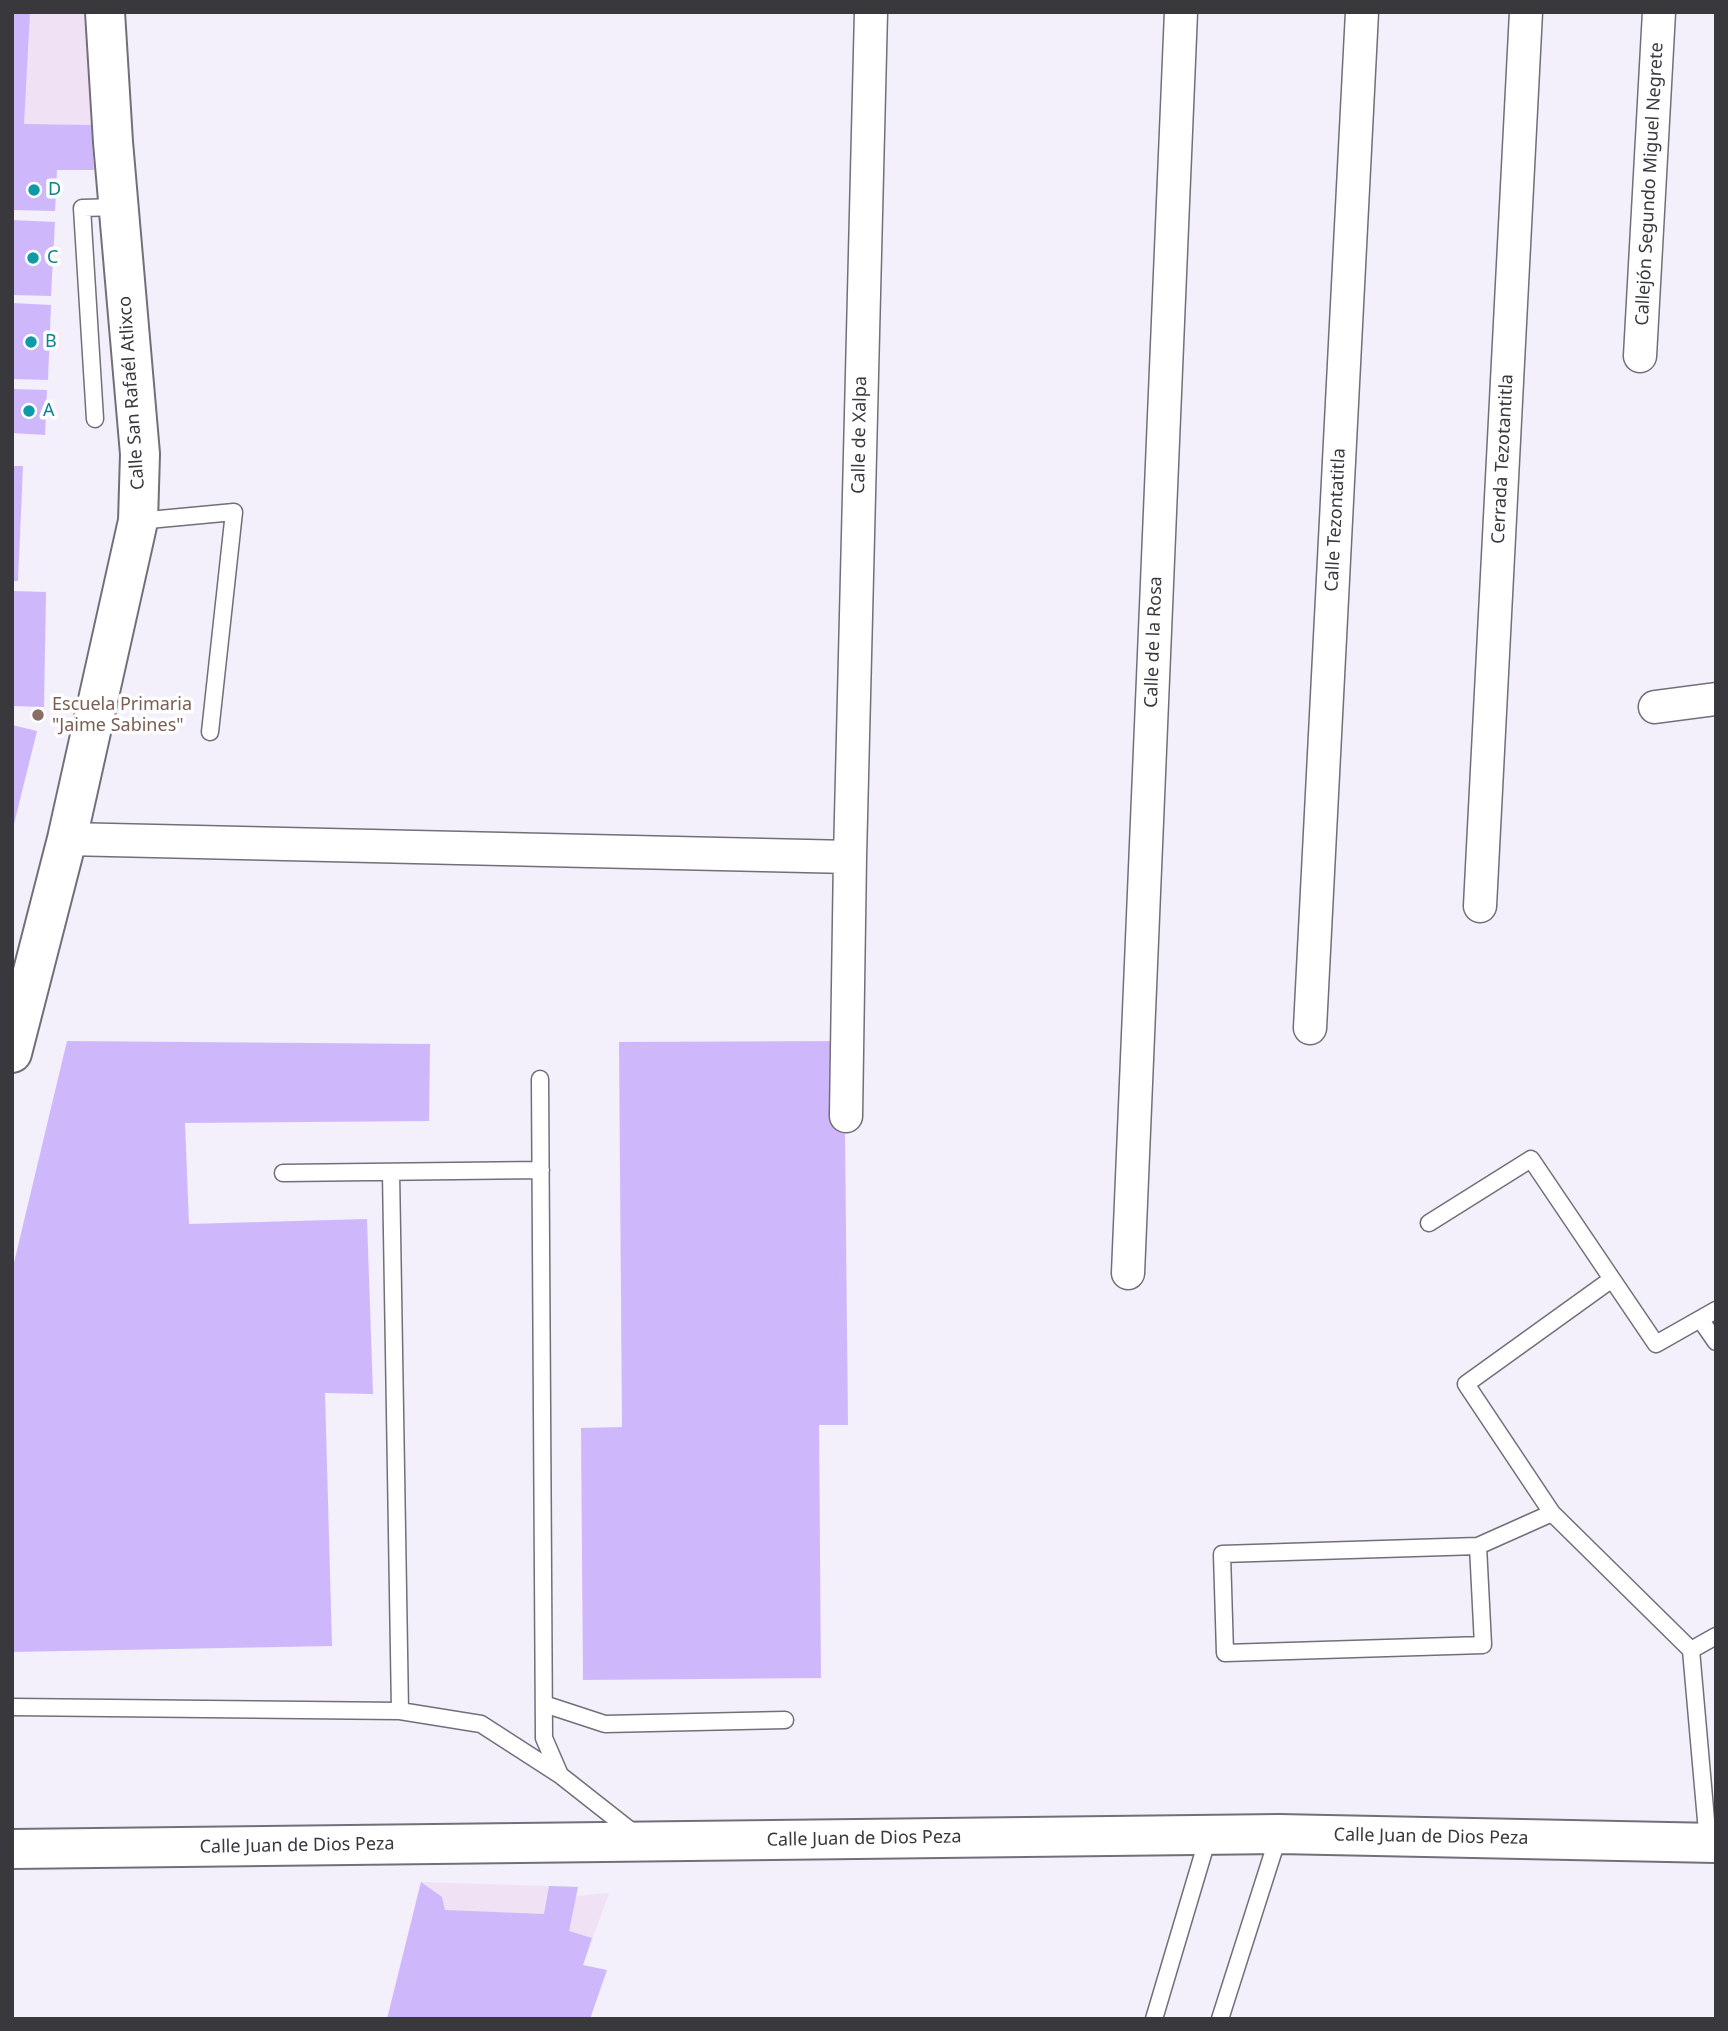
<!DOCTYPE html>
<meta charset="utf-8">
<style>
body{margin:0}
#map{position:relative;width:1728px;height:2031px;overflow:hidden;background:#f3effb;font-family:"Noto Sans",sans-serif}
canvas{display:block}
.frame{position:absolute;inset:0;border:14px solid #39383c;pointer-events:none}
</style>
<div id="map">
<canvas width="1728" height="2031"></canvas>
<div class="frame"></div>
</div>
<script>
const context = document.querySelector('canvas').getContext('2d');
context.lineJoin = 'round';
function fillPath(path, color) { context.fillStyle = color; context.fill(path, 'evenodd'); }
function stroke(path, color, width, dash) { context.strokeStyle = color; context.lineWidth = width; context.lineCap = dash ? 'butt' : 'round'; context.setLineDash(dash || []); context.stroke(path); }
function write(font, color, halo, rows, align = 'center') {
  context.font = font + ' "Noto Sans",sans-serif'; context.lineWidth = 7; context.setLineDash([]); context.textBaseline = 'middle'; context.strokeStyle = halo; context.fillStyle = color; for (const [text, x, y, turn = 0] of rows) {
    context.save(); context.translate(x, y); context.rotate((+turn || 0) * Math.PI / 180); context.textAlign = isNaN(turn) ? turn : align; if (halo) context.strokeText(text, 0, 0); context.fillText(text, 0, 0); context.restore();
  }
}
fillPath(new Path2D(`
 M 12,12 L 84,12 L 94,170 L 12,169 Z
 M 421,1882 L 577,1887 L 576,1896 L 609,1893 L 583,1965 L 590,2019 L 387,2019 Z`), '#f1e1f4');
fillPath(new Path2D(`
 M 12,12 L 30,12 L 24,124 L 91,125 L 94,170 L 57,170 L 55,211 L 12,210 Z
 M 12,220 L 55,222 L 51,296 L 12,295 Z
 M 12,303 L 51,305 L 48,380 L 12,379 Z
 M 12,389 L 47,390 L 45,435 L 12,433 Z
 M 12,466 L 23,466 L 18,581 L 12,581 Z
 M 12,591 L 46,592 L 44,707 L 12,706 Z
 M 12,725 L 37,731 L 13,828 L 12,828 Z
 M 67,1041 L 430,1044 L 429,1121 L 185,1123 L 189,1224 L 367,1219 L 373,1394 L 325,1393 L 332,1646 L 12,1652 L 12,1271 Z
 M 844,1041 L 848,1425 L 819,1425 L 821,1678 L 583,1680 L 581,1428 L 622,1427 L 619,1042 Z
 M 421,1882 L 442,1897 L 445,1910 L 544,1914 L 549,1886 L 578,1887 L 569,1931 L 592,1938 L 583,1965 L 607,1970 L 590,2019 L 387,2019 Z`), '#ceb8fb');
const service = new Path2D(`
 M 95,419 L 82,208 L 119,207
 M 138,521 L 234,512 L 210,732
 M 540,1079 L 544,1738 L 560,1775 L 635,1834
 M 391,1172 L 400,1711
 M 283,1173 L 541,1170
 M 1429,1223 L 1531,1159 L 1612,1279
 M 1700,1319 L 1716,1342
 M 1478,1546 L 1483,1645 L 1225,1653 L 1222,1554 L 1478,1546 L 1552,1513
 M 1691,1650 L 1716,1636
 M 544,1704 L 605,1724 L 785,1720
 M 12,1707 L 400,1711 L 481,1724 L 560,1775
 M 1708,1843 L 1691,1650 L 1552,1513 L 1466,1384 L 1612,1279 L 1656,1344 L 1716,1310
 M 1154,2019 L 1209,1834
 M 1220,2019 L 1279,1834`);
const minor = new Path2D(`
 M 1640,356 L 1659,12
 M 1655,707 L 1716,699
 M 67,839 L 850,857
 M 1480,906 L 1526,12
 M 1310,1028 L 1362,12
 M 846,1116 L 850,857 L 871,12
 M 1128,1273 L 1181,12`);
const tertiary = new Path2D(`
 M 12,1053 L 67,839 L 138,521 L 140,454 L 113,142 L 105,12
 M 12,1849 L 1279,1834 L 1716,1843`);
stroke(service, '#726f79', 19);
stroke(minor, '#726f79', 35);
stroke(tertiary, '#726f79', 42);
stroke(service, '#fff', 16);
stroke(minor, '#fff', 32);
stroke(tertiary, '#fff', 38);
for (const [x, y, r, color] of [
 [34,190,7,"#0f9aa8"],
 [33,258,7,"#0f9aa8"],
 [31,342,7,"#0f9aa8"],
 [29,411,7,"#0f9aa8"],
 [38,715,7,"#8d6e63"]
]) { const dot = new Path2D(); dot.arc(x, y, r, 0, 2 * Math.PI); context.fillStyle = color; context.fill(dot); stroke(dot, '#fff', 2.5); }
write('18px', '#39383c', '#fff', [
 ["Callejón Segundo Miguel Negrete",1650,184,-87],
 ["Calle San Rafaél Atlixco",132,393,-94],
 ["Calle de Xalpa",860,435,-89],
 ["Cerrada Tezotantitla",1503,459,-87],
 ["Calle Tezontatitla",1336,520,-87],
 ["Calle de la Rosa",1154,642,-88],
 ["Calle Juan de Dios Peza",1431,1837,1],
 ["Calle Juan de Dios Peza",864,1839,-1],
 ["Calle Juan de Dios Peza",297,1846,-1]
]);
write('18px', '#0d838f', '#fff', [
 ["D",48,190],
 ["C",47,258],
 ["B",45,342],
 ["A",43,411]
], 'left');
write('18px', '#785e54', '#fff', [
 ["Escuela Primaria",52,705],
 ["\"Jaime Sabines\"",52,726]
], 'left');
</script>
